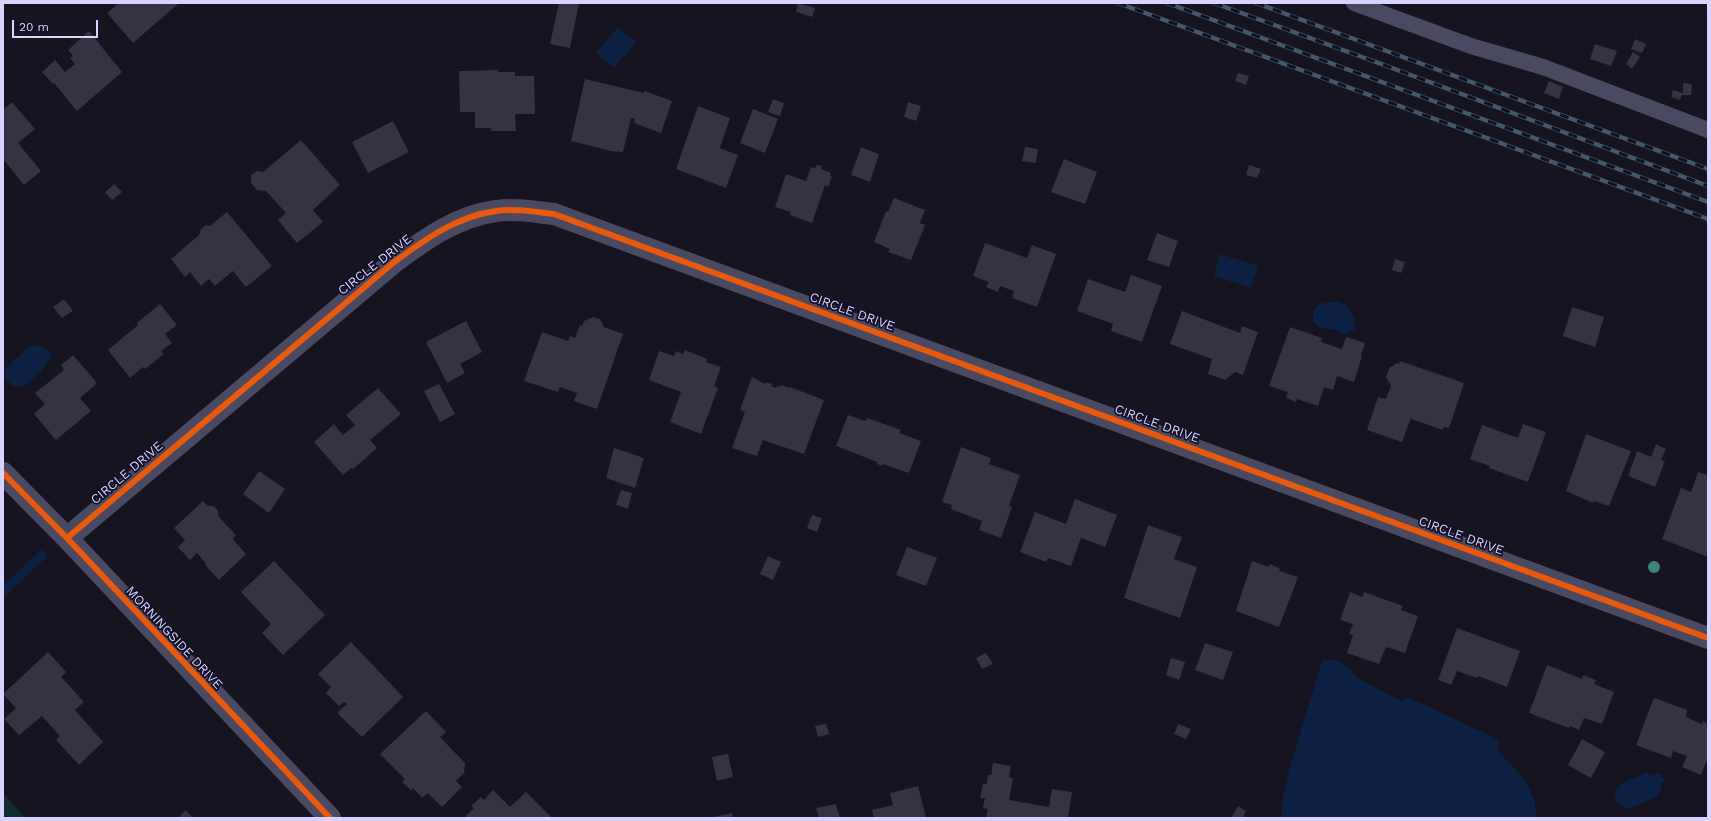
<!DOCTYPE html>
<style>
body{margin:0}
#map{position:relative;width:1711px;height:821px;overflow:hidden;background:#161421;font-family:"Work Sans",sans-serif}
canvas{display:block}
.frame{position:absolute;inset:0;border:4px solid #d9d4ff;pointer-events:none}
.scale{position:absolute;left:12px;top:20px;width:86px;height:18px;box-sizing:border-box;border:2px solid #d9d4ff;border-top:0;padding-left:5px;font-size:12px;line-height:14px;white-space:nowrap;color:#d9d4ff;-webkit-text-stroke:3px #130f26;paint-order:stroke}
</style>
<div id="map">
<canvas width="1711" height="821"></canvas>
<div class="frame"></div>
<div class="scale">20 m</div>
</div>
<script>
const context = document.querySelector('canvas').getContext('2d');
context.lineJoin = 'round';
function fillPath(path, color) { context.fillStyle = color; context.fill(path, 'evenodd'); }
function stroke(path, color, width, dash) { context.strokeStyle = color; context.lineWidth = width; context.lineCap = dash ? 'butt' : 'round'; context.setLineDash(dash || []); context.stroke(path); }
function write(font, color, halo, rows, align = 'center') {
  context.font = font + ' "Work Sans",sans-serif'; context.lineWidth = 3.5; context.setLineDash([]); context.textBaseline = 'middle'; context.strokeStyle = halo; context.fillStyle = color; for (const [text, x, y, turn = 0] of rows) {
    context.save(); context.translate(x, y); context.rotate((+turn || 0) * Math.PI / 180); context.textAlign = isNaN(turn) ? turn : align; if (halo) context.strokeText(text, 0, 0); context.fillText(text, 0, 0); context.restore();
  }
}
fillPath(new Path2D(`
 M 3,793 L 25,818 L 3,818 Z`), '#132c2d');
fillPath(new Path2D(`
 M 618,27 L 636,42 L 614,68 L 596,53 Z
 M 1220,254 L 1258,266 L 1251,288 L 1214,276 Z
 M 1339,302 L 1346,305 L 1355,319 L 1354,330 C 1338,339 1342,329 1331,329 C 1323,328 1320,329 1314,323 C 1310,303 1323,302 1339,302 Z
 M 32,345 L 42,347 L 51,353 L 52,358 C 47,360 46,365 43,369 C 38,374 32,380 26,384 C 14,392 4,381 5,369 L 28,347 Z
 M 1326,659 L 1338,661 L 1350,669 L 1356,677 L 1401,701 L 1408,697 L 1499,740 L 1497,750 C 1517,771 1537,787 1536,818 L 1281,818 L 1283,796 L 1288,773 L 1322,661 Z
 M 1659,772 L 1665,780 L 1661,783 L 1661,790 L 1655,798 L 1630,808 L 1625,808 L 1616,801 L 1614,793 L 1621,784 L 1646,773 L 1654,776 Z`), '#0d2144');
stroke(new Path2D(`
 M 3,592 L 42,555`), '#0d2144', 9);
fillPath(new Path2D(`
 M 119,3 L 177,3 L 178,4 L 133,43 L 107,13 Z
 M 559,3 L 579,3 L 570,48 L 550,44 Z
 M 798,3 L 815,8 L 812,17 L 796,12 Z
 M 89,31 L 122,72 L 77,111 L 54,83 L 53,84 L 42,72 L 55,60 L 65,72 L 75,64 L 70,58 L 73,56 L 68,50 Z
 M 1635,39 L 1646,44 L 1642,53 L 1631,49 Z
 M 1595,44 L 1617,51 L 1611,66 L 1590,59 Z
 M 1633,52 L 1640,57 L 1632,69 L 1626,64 Z
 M 498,70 L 498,72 L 515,72 L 515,76 L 534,76 L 535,114 L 515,114 L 516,131 L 491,131 L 491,128 L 475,128 L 475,112 L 460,112 L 459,71 Z
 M 1238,73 L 1249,76 L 1246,85 L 1235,81 Z
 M 585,79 L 644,93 L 645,91 L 672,101 L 661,133 L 634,123 L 635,119 L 631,118 L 623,152 L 611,151 L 571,141 Z
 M 1549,81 L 1563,87 L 1559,99 L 1544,93 Z
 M 1683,83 L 1692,84 L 1691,95 L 1682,95 L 1680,100 L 1671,97 L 1673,90 L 1683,93 Z
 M 773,99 L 784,103 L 780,116 L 768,112 Z
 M 12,102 L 35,129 L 18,143 L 41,171 L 24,185 L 3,159 L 3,110 Z
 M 908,102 L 921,106 L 916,121 L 904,117 Z
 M 698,106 L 730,118 L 720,148 L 738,155 L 726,188 L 676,169 Z
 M 753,109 L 778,119 L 765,153 L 740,143 Z
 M 393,121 L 409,152 L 368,173 L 352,142 Z
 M 301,140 L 340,185 L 313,210 L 323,222 L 297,243 L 278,220 L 286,213 L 266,191 L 257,190 L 251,183 L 251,175 L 257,171 L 263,172 Z
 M 861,147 L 879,154 L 870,182 L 851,175 Z
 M 1025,147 L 1038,149 L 1036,163 L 1022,161 Z
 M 1064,159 L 1097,172 L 1085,204 L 1051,192 Z
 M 817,165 L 822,166 L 821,169 L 831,173 L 830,176 L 832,176 L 828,187 L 825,185 L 812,223 L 790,215 L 791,212 L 775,207 L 786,174 L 806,181 L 811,167 L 815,168 Z
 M 1249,165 L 1261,169 L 1257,178 L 1246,175 Z
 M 114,184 L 122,192 L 112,200 L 105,192 Z
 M 894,198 L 925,210 L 920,223 L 925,225 L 911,260 L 888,252 L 890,249 L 874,242 L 886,211 L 888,212 Z
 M 227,212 L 272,266 L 246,287 L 233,271 L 215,286 L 209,279 L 201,286 L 190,272 L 185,277 L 171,259 L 199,235 L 201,229 L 206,225 L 210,226 Z
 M 1157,233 L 1178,241 L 1169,267 L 1147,260 Z
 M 985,243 L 1027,258 L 1032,245 L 1056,254 L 1037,307 L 1012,298 L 1014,291 L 1000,286 L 998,292 L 986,287 L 989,282 L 973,276 Z
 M 1395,259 L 1405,262 L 1401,273 L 1392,270 Z
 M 1131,275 L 1162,286 L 1142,342 L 1111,331 L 1113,324 L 1077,311 L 1088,279 L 1125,292 Z
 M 64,299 L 73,311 L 62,318 L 53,307 Z
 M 160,304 L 177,325 L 165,334 L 172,343 L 161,351 L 164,354 L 145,369 L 143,367 L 130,378 L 108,350 L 138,325 L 137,323 Z
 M 1572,307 L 1604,317 L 1595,347 L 1563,336 Z
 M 1182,311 L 1240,333 L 1242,326 L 1258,332 L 1243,375 L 1235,372 L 1225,380 L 1208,374 L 1212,359 L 1170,344 Z
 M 593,317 L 600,319 L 604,327 L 623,334 L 597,409 L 574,401 L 577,393 L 560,387 L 558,392 L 524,381 L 542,332 L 568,341 L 570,336 L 575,338 L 580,325 L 582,326 L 584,321 Z
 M 466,321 L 482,352 L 460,364 L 465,373 L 447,383 L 426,342 Z
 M 1290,327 L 1322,338 L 1321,342 L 1342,349 L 1346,337 L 1365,343 L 1361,355 L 1362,356 L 1354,382 L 1337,376 L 1333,390 L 1324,387 L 1318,406 L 1297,399 L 1296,402 L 1286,398 L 1288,392 L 1269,386 Z
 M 685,350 L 707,359 L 706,362 L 721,367 L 714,386 L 718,388 L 701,434 L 670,422 L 681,392 L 649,380 L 659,351 L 674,356 L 676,351 L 683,354 Z
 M 73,355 L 97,383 L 80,398 L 91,411 L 56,440 L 34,414 L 45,404 L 35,393 L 64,370 L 61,365 Z
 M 1400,361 L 1464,383 L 1449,428 L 1444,427 L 1443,430 L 1411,419 L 1412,415 L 1402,442 L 1367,430 L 1378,397 L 1386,399 L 1391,386 L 1386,377 L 1390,367 L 1395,365 L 1396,363 L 1399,364 Z
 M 752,377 L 765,384 L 765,382 L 772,384 L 771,386 L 776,388 L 777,386 L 780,387 L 781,385 L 789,388 L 790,387 L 824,400 L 804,454 L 763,440 L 757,456 L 732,448 L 745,412 L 740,410 Z
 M 439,384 L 455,414 L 440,422 L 424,391 Z
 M 378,388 L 401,414 L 370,440 L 377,448 L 353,469 L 351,468 L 343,475 L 314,442 L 334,424 L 343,435 L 355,425 L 346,415 Z
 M 848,415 L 865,421 L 867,418 L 901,430 L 899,433 L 921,441 L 909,473 L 883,464 L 882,466 L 877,464 L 877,462 L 836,446 Z
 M 1523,424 L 1546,432 L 1528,482 L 1489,468 L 1490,466 L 1470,459 L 1482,425 L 1518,438 Z
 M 1586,434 L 1631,451 L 1609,506 L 1594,501 L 1593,503 L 1566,491 Z
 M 1656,444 L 1666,449 L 1661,460 L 1665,461 L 1655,487 L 1628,476 L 1637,451 L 1651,457 Z
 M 961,447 L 991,458 L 989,464 L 1020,475 L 1009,505 L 1012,507 L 1001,538 L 979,530 L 982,521 L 951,509 L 952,505 L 942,502 Z
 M 614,448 L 644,458 L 635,488 L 606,478 Z
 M 259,471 L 285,489 L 269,513 L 243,494 Z
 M 1698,472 L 1708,475 L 1708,557 L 1662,539 L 1681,488 L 1691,492 Z
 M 621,490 L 632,493 L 628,509 L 616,505 Z
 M 1075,499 L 1117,515 L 1105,547 L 1081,538 L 1071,566 L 1048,558 L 1046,562 L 1020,552 L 1035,512 L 1066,524 Z
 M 203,501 L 208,506 L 214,506 L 218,511 L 219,517 L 236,535 L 233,539 L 246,554 L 219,580 L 205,565 L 206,564 L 197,553 L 190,560 L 178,547 L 185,540 L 174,528 Z
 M 812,515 L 822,518 L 817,532 L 807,528 Z
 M 1148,525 L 1182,537 L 1174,559 L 1197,567 L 1180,618 L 1124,598 Z
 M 907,547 L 937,558 L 926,586 L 896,575 Z
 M 768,556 L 781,562 L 773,580 L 760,574 Z
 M 274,561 L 325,615 L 283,655 L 262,633 L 271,624 L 241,592 Z
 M 1252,561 L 1269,567 L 1269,564 L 1280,568 L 1279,571 L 1298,577 L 1279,627 L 1236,611 Z
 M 1350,592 L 1362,597 L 1364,592 L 1403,606 L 1401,610 L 1418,616 L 1405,653 L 1386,647 L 1379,664 L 1347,653 L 1353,635 L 1349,634 L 1353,624 L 1340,620 Z
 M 1457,628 L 1520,651 L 1507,687 L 1478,676 L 1477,678 L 1457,671 L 1451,685 L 1438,680 Z
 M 351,642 L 403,697 L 362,737 L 339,715 L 338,712 L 347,704 L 344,702 L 339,706 L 326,693 L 331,687 L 318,674 Z
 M 1205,643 L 1233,652 L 1223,680 L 1195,670 Z
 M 48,652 L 66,672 L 61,677 L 84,702 L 75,710 L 103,742 L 79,765 L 56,740 L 60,736 L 42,716 L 19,735 L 4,719 L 16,708 L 3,694 Z
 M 986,653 L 993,664 L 982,669 L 976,658 Z
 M 1171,658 L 1185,662 L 1179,680 L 1166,675 Z
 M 1547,665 L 1582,679 L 1583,675 L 1596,680 L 1594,684 L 1614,692 L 1602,724 L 1584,718 L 1579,730 L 1570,726 L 1569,728 L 1529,713 Z
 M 1655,698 L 1687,710 L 1686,717 L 1702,724 L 1703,721 L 1708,724 L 1708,763 L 1706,762 L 1701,775 L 1682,767 L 1687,756 L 1673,751 L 1671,758 L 1636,745 L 1653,700 Z
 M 426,711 L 446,732 L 440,737 L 465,763 L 464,773 L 456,781 L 462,787 L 442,807 L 428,793 L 422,798 L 413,788 L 411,790 L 402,782 L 405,779 L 380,754 Z
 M 826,724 L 829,734 L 818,737 L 815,726 Z
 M 1178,724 L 1191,729 L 1186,739 L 1174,734 Z
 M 1582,739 L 1605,752 L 1591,778 L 1568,765 Z
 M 728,754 L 733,777 L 717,781 L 712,757 Z
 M 993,763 L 1011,766 L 1009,777 L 1013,778 L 1009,800 L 1049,807 L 1052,789 L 1072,792 L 1068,818 L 986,818 L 988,809 L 983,808 L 985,798 L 980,798 L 983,784 L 987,784 L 988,775 L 991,775 Z
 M 918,786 L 926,818 L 874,818 L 872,810 L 893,805 L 890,793 Z
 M 493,790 L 510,807 L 526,792 L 552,818 L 464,818 L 474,808 L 471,806 L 481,797 L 484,800 Z
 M 836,804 L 840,818 L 819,818 L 816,808 Z
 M 1238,806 L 1246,811 L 1243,818 L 1231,818 Z
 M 186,810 L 193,818 L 178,818 Z
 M 732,813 L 733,818 L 712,818 L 712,817 Z`), '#343243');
stroke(new Path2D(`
 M 1354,3 L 1471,46 L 1543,67 L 1708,130`), '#4a4962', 16);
stroke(new Path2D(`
 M 3,473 L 67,538 L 330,818
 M 67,538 L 393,263 C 424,240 457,216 496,211 C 515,208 535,212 554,214 L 1708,638`), '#4a4962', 22);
const rail = new Path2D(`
 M 1118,3 L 1708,219
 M 1167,3 L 1708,202
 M 1214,3 L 1384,65 L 1708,186
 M 1256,3 L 1708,169`);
stroke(rail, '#43596b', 4.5);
stroke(rail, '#130f26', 3, [9]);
stroke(new Path2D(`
 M 3,473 L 67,538 L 330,818
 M 67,538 L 393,263 C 424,240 457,216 496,211 C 515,208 535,212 554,214 L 1708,638`), '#e8590c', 6);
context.fillStyle = '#3e8478';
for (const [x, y] of [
 [1654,567]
]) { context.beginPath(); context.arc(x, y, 6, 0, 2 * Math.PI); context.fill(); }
write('13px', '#d9d4ff', '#130f26', [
 ["CIRCLE DRIVE",375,265,-38],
 ["CIRCLE DRIVE",852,312,20],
 ["CIRCLE DRIVE",1157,424,20],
 ["CIRCLE DRIVE",127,473,-40],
 ["CIRCLE DRIVE",1461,536,20],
 ["MORNINGSIDE DRIVE",174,638,47]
]);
</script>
